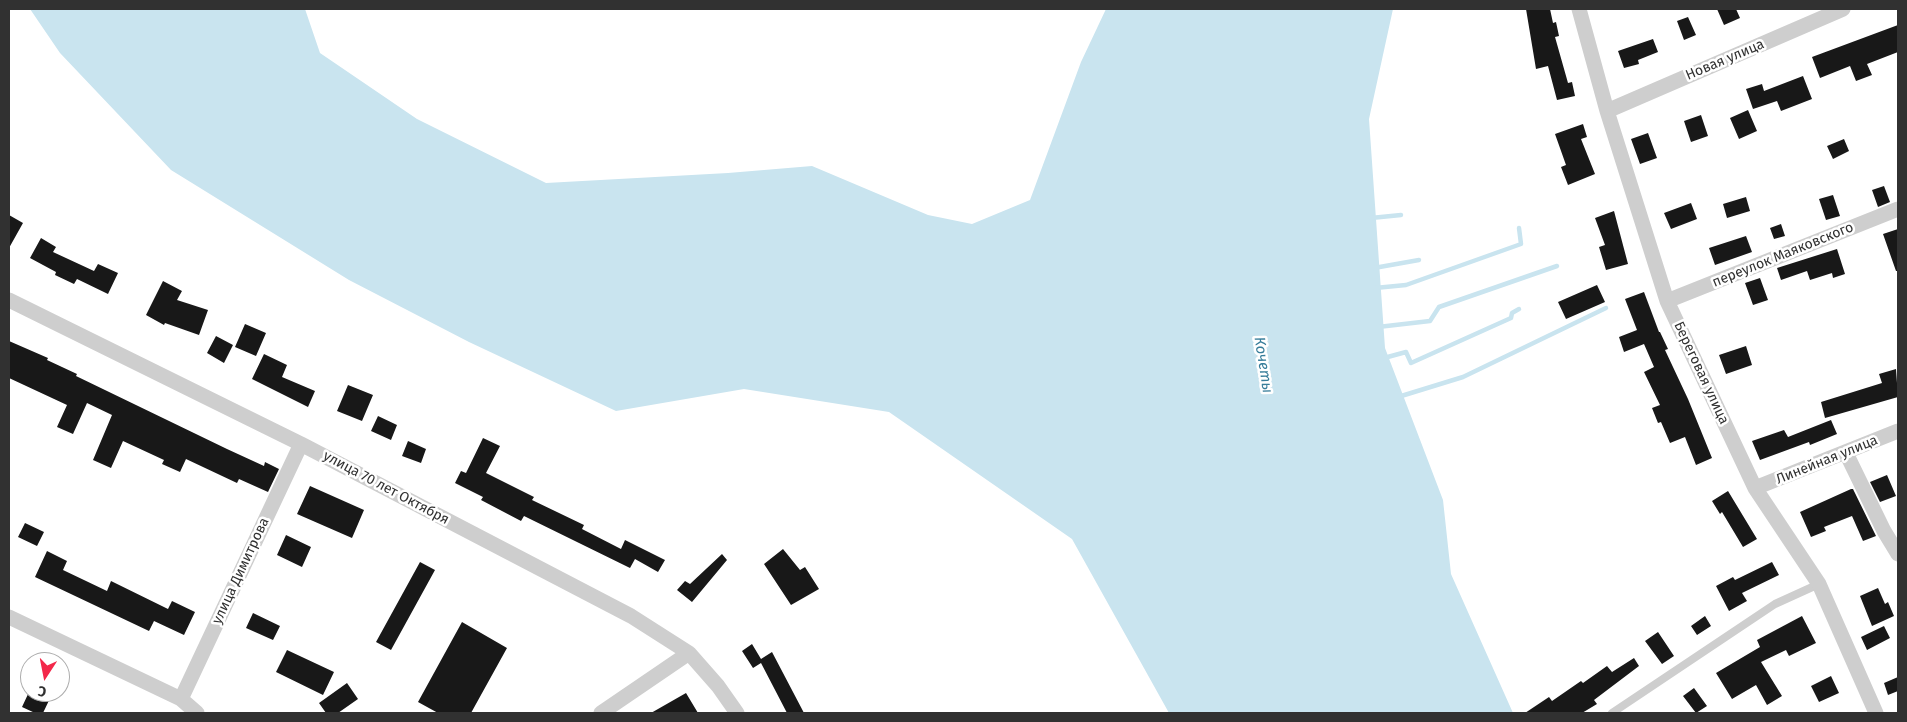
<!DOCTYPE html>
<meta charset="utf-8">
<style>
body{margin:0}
#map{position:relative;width:1907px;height:722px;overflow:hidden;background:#fff;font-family:"Fira Sans",sans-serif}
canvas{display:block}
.frame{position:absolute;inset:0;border:10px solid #313131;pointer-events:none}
.north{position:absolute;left:20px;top:652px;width:50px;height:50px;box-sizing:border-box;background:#fff;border:1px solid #adadad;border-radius:50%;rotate:191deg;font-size:14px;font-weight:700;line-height:20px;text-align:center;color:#313131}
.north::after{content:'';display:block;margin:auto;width:18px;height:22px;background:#f3284a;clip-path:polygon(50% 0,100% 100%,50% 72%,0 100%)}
</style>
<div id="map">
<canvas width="1907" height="722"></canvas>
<div class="frame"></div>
<div class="north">С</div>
</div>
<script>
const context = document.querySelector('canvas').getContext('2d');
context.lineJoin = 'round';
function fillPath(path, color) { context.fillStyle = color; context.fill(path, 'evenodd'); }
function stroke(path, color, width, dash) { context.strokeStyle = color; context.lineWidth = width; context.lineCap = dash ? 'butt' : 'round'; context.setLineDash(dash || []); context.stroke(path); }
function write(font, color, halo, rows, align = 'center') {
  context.font = font + ' "Fira Sans",sans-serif'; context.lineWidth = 5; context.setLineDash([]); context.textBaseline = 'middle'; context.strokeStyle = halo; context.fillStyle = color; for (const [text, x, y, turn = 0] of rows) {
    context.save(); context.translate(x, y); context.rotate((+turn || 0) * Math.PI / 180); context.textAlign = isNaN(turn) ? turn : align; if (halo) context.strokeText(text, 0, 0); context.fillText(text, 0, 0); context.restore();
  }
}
fillPath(new Path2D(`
 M 30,9 L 305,9 L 320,53 L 417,119 L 546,183 L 728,173 L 812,166 L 928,215 L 972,224 L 1030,200 L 1081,62 L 1106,9 L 1393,9 L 1369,119 L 1385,348 L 1443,500 L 1451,574 L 1513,713 L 1169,713 L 1072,539 L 889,412 L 744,389 L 616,411 L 469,342 L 349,280 L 171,170 L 60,53 Z`), '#c9e4ef');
stroke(new Path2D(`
 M 1371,218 L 1401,215
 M 1374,268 L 1419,260
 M 1375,288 L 1406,285 L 1521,244 L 1519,228
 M 1378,327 L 1430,321 L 1439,307 L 1557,266
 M 1384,358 L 1406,352 L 1411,363 L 1511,318 L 1512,313 L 1519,309
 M 1398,397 L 1463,377 L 1606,308`), '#c9e4ef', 4.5);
fillPath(new Path2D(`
 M 1526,9 L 1550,9 L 1553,23 L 1556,22 L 1559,36 L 1555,37 L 1568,83 L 1572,82 L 1575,96 L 1557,100 L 1548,66 L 1536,69 Z
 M 1717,9 L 1736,9 L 1740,18 L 1724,25 Z
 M 1688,17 L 1696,35 L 1684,40 L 1677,21 Z
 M 1898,25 L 1898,52 L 1867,64 L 1872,75 L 1856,81 L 1850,66 L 1820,78 L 1812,57 Z
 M 1653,39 L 1658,52 L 1638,60 L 1639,64 L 1624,68 L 1618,51 Z
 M 1803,76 L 1812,99 L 1781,111 L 1777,101 L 1753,109 L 1746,89 L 1762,84 L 1764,91 Z
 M 1748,110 L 1757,131 L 1739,139 L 1730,118 Z
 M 1701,115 L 1708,136 L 1691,142 L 1684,121 Z
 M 1583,124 L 1587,137 L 1581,139 L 1595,174 L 1568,185 L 1561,167 L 1566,165 L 1555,134 Z
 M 1648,133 L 1657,158 L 1640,164 L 1631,139 Z
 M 1844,139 L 1849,151 L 1833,159 L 1827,146 Z
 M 1884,186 L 1890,202 L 1878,207 L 1872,190 Z
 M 1833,195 L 1840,216 L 1826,220 L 1819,199 Z
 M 1746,197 L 1750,211 L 1727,218 L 1723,204 Z
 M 1691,203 L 1697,219 L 1671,229 L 1664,213 Z
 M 1614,211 L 1628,264 L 1606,270 L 1599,247 L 1605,245 L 1595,218 Z
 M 9,215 L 23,223 L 9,248 Z
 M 1781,224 L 1785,236 L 1774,239 L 1770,228 Z
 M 1898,229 L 1898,271 L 1896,271 L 1883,234 Z
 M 1746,236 L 1752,252 L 1715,265 L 1709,248 Z
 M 41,238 L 56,247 L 53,252 L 94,271 L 98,264 L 118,273 L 108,294 L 77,279 L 74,284 L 55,275 L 56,272 L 30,258 Z
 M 1837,249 L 1845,274 L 1833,278 L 1832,273 L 1810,280 L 1807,271 L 1781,280 L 1777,268 Z
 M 1760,278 L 1768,300 L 1753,305 L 1745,283 Z
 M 163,281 L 182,291 L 177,300 L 208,310 L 199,335 L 165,323 L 164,325 L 146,315 Z
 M 1597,285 L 1605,302 L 1566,319 L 1558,302 Z
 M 1644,292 L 1659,332 L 1660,332 L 1668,349 L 1665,350 L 1688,399 L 1712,458 L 1696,465 L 1685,437 L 1670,443 L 1661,422 L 1658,423 L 1652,408 L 1660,405 L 1644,372 L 1654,367 L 1644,344 L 1624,352 L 1619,337 L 1637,330 L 1625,299 Z
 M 245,324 L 266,333 L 256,356 L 235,347 Z
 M 216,336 L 233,345 L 224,363 L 207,353 Z
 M 9,341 L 48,358 L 47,360 L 77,374 L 76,376 L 227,449 L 264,466 L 265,462 L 279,469 L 268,492 L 239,479 L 237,483 L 186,459 L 180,472 L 162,464 L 164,460 L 123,441 L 111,468 L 93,460 L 112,415 L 87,403 L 73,434 L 57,427 L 67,405 L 9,378 Z
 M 1746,346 L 1752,365 L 1726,374 L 1719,355 Z
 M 264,354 L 287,365 L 282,377 L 315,391 L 308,407 L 252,379 Z
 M 1896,369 L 1898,397 L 1825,418 L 1821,402 L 1882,383 L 1879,374 Z
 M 348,385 L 373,395 L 362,421 L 337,411 Z
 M 378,416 L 397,425 L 391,440 L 371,431 Z
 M 1831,420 L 1837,434 L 1810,445 L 1809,442 L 1760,460 L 1752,441 L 1784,430 L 1788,437 Z
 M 483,438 L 500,446 L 486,473 L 534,497 L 532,500 L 584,525 L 582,529 L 621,549 L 625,540 L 665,560 L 658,572 L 635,559 L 630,568 L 524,516 L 521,521 L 481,500 L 483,497 L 455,483 L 461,471 L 466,473 Z
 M 408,441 L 426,449 L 421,463 L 402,456 Z
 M 1887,475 L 1896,496 L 1880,502 L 1870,482 Z
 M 310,486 L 364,510 L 352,538 L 297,514 Z
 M 1851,489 L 1853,489 L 1876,536 L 1863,541 L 1852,516 L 1824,527 L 1826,531 L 1811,537 L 1800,512 Z
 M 1728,491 L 1757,539 L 1743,547 L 1722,512 L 1720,514 L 1712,501 Z
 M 25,523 L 44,532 L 37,546 L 18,537 Z
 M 286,535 L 311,547 L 302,567 L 277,555 Z
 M 783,549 L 800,570 L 805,567 L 819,589 L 791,605 L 764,564 Z
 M 47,551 L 67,561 L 63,570 L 107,591 L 111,581 L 168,609 L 172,601 L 195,612 L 184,635 L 154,621 L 149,631 L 35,577 Z
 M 722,554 L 727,560 L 692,602 L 677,590 L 685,581 L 690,584 Z
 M 420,562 L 435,570 L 391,650 L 376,642 Z
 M 1772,562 L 1779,575 L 1742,593 L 1747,601 L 1729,611 L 1716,586 L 1733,577 L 1735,580 Z
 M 1878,588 L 1885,604 L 1888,602 L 1894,616 L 1872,626 L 1860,596 Z
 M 253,613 L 280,626 L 273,640 L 246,628 Z
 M 1705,616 L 1711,626 L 1697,635 L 1691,626 Z
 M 1802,616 L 1816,643 L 1789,656 L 1786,650 L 1761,662 L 1782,696 L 1767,705 L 1756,685 L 1732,699 L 1716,673 L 1760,647 L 1757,640 Z
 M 462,622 L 507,648 L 471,713 L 438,713 L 418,702 Z
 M 1884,626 L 1890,638 L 1867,650 L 1861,637 Z
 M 1658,632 L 1674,656 L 1662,664 L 1645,641 Z
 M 752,644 L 761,659 L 772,652 L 804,713 L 787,713 L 761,663 L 753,668 L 742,651 Z
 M 287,650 L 334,672 L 323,695 L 276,672 Z
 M 1634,658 L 1639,666 L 1594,700 L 1597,704 L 1582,713 L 1525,713 L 1549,697 L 1552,701 L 1581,681 L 1583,683 L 1607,666 L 1612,672 Z
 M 1831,676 L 1839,693 L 1819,702 L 1811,686 Z
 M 1898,677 L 1898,691 L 1888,695 L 1884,683 Z
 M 347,683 L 358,699 L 338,713 L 326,713 L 319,703 Z
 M 1694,688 L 1707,706 L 1696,713 L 1683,696 Z
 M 29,692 L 53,692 L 43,713 L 35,713 L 22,707 Z
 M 686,693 L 698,713 L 651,713 Z`), '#181818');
stroke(new Path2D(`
 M 1612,713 L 1775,604 L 1819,584`), '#cecece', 8);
stroke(new Path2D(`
 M 1579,9 L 1607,111 L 1667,301 L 1755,488 L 1819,584 L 1876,713
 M 1607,111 L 1843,9
 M 9,300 L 301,444 L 631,616 L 689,653 L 718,686 L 737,713
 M 1667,301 L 1898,209
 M 1846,453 L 1884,531 L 1898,554
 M 1755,488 L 1898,431
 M 9,617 L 181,699 L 197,713
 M 181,699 L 301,444
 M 601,713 L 689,653`), '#cecece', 15);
write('14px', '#313131', '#fff', [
 ["Новая улица",1725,60,-23],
 ["переулок Маяковского",1783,255,-22],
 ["Береговая улица",1701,373,65],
 ["Линейная улица",1827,460,-22],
 ["улица 70 лет Октября",386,488,28],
 ["улица Димитрова",241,571,-65]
]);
write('italic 15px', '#377d9a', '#fff', [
 ["Кочеты",1263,365,81]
]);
</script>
